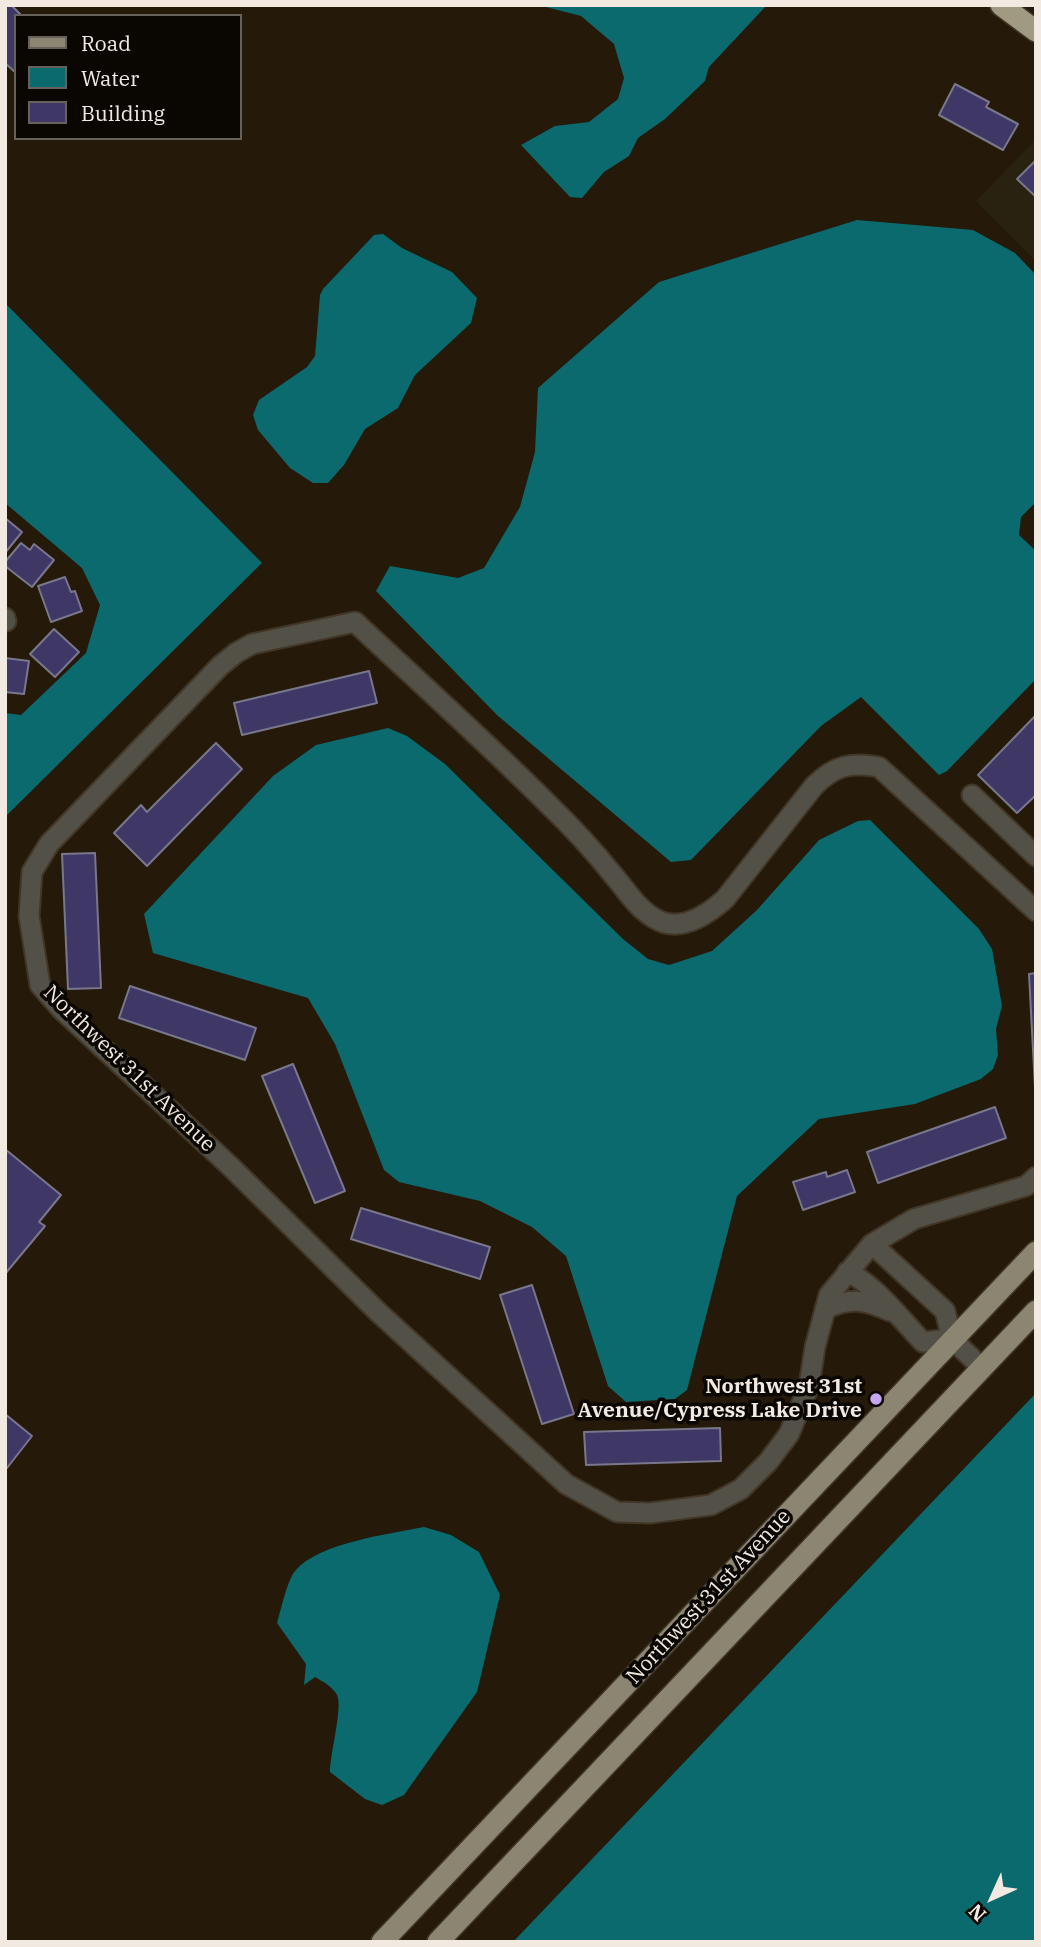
<!DOCTYPE html>
<style>
body{margin:0}
#map{position:relative;width:1041px;height:1947px;overflow:hidden;background:#251909;font-family:"IBM Plex Serif",serif}
canvas{display:block}
.frame{position:absolute;inset:0;border:7px solid #f2eae0;pointer-events:none}
.legend{position:absolute;left:14px;top:14px;width:228px;height:126px;box-sizing:border-box;background:#0a0602;border:2px solid #67615b;margin:0;padding:9px 12px;list-style:none;font-size:21px;color:#f2eae0}
.legend li{display:flex;align-items:center;gap:14px;height:35px}
.legend b{width:35px;border:2px solid #67615b}
.north{position:absolute;left:957px;top:1863px;width:70px;height:70px;-webkit-text-stroke:5px #0a0602;paint-order:stroke;rotate:225deg;font-size:19px;font-weight:700;line-height:28px;text-align:center;color:#f2eae0}
.north::after{content:'';display:block;margin:auto;width:24px;height:32px;background:#f2eae0;clip-path:polygon(50% 0,100% 100%,50% 72%,0 100%)}
</style>
<div id="map">
<canvas width="1041" height="1947"></canvas>
<div class="frame"></div>
<ul class="legend">
<li><b style="height:9px;background:#8b8572"></b>Road</li>
<li><b style="height:19px;background:#0a6a6d"></b>Water</li>
<li><b style="height:19px;background:#3f3766"></b>Building</li>
</ul>
<div class="north">N</div>
</div>
<script>
const context = document.querySelector('canvas').getContext('2d');
context.lineJoin = 'round';
function fillPath(path, color) { context.fillStyle = color; context.fill(path, 'evenodd'); }
function stroke(path, color, width, dash) { context.strokeStyle = color; context.lineWidth = width; context.lineCap = dash ? 'butt' : 'round'; context.setLineDash(dash || []); context.stroke(path); }
function write(font, color, halo, rows, align = 'center') {
  context.font = font + ' "IBM Plex Serif",serif'; context.lineWidth = 7; context.setLineDash([]); context.textBaseline = 'middle'; context.strokeStyle = halo; context.fillStyle = color; for (const [text, x, y, turn = 0] of rows) {
    context.save(); context.translate(x, y); context.rotate((+turn || 0) * Math.PI / 180); context.textAlign = isNaN(turn) ? turn : align; if (halo) context.strokeText(text, 0, 0); context.fillText(text, 0, 0); context.restore();
  }
}
fillPath(new Path2D(`
 M 1036,139 L 1036,261 L 976,201 Z`), '#292211');
fillPath(new Path2D(`
 M 538,5 L 767,5 L 709,67 L 705,81 L 665,119 L 638,138 L 629,156 L 604,172 L 582,198 L 570,197 L 521,145 L 555,126 L 589,122 L 618,99 L 624,78 L 614,44 L 581,16 Z
 M 857,220 L 973,230 L 1015,253 L 1036,275 L 1036,502 L 1021,517 L 1019,535 L 1036,551 L 1036,679 L 947,771 L 939,775 L 861,697 L 821,726 L 691,860 L 671,862 L 497,715 L 376,591 L 390,566 L 458,578 L 484,568 L 520,507 L 535,452 L 538,388 L 659,282 Z
 M 383,234 L 402,248 L 452,272 L 477,298 L 471,323 L 415,375 L 398,408 L 365,429 L 344,465 L 328,483 L 313,483 L 290,468 L 258,430 L 253,415 L 259,400 L 307,367 L 315,356 L 320,295 L 323,289 L 374,235 Z
 M 5,303 L 262,563 L 5,817 L 5,713 L 21,715 L 86,653 L 100,605 L 82,568 L 5,503 Z
 M 388,728 L 407,736 L 445,764 L 623,939 L 648,959 L 669,965 L 712,951 L 757,910 L 819,840 L 858,821 L 870,820 L 979,929 L 992,949 L 1002,1006 L 996,1029 L 998,1055 L 993,1069 L 981,1079 L 915,1104 L 819,1119 L 737,1196 L 687,1390 L 675,1399 L 626,1402 L 608,1386 L 566,1256 L 532,1227 L 480,1201 L 399,1182 L 384,1170 L 335,1044 L 308,998 L 153,953 L 144,914 L 273,776 L 316,745 Z
 M 1036,1393 L 1036,1942 L 513,1942 Z
 M 424,1527 L 451,1535 L 479,1552 L 500,1595 L 477,1692 L 404,1795 L 382,1805 L 365,1799 L 330,1772 C 330,1753 343,1708 337,1695 C 333,1687 322,1681 315,1677 L 304,1685 L 306,1664 L 277,1623 C 281,1610 287,1581 295,1571 C 318,1543 389,1534 424,1527 Z`), '#0a6a6d');
const building = new Path2D(`
 M 5,5 L 11,5 L 22,16 L 16,16 L 16,73 L 5,63 Z
 M 955,84 L 989,102 L 986,107 L 1018,124 L 1003,150 L 939,115 Z
 M 1036,160 L 1036,197 L 1017,179 Z
 M 5,518 L 22,532 L 5,553 Z
 M 21,543 L 30,550 L 34,544 L 54,560 L 32,587 L 5,566 L 5,562 Z
 M 65,577 L 71,592 L 75,591 L 82,611 L 51,622 L 38,586 Z
 M 54,629 L 79,652 L 55,677 L 30,654 Z
 M 5,658 L 29,661 L 24,694 L 5,692 Z
 M 369,671 L 377,703 L 242,735 L 234,703 Z
 M 1036,715 L 1036,795 L 1017,813 L 978,775 Z
 M 216,743 L 242,769 L 147,866 L 114,833 L 141,805 L 147,812 Z
 M 95,853 L 101,988 L 68,989 L 62,854 Z
 M 1036,973 L 1036,1107 L 1029,974 Z
 M 130,986 L 256,1028 L 245,1060 L 119,1018 Z
 M 293,1064 L 345,1191 L 315,1203 L 262,1076 Z
 M 995,1107 L 1006,1138 L 878,1183 L 867,1152 Z
 M 5,1149 L 61,1195 L 39,1222 L 45,1226 L 5,1274 Z
 M 847,1170 L 855,1192 L 803,1210 L 793,1182 L 826,1172 L 827,1177 Z
 M 361,1208 L 490,1247 L 480,1279 L 351,1239 Z
 M 532,1285 L 574,1414 L 542,1424 L 500,1295 Z
 M 5,1414 L 32,1436 L 7,1468 L 5,1467 Z
 M 720,1428 L 721,1461 L 586,1465 L 584,1432 Z`);
fillPath(building, '#3f3766');
stroke(building, '#79778c', 2);
const street = new Path2D(`
 M 5,618 L 6,621
 M 972,795 L 1036,856
 M 1036,911 L 879,767 C 851,762 835,765 814,786 L 725,899 C 707,915 679,934 654,918 C 637,908 626,890 614,876 C 594,851 572,827 549,805 C 486,742 420,683 355,622 L 252,644 L 236,653 L 220,666 L 49,844 L 32,872 L 29,916 L 40,985 L 61,1009 L 230,1166 L 378,1312 L 566,1484 L 617,1512 L 650,1513 L 711,1505 L 741,1489 L 768,1462 L 789,1434 L 809,1386 L 815,1347 L 829,1295 L 872,1244 L 914,1219 L 1026,1186 L 1036,1177
 M 872,1244 L 945,1311 L 952,1339 L 981,1367
 M 847,1272 C 874,1283 902,1321 923,1342 L 952,1339
 M 825,1309 C 850,1297 865,1300 890,1311`);
const primary = new Path2D(`
 M 382,1942 L 1036,1252
 M 438,1942 L 1036,1311`);
const highway = new Path2D(`
 M 1001,5 L 1036,31`);
stroke(street, '#423627', 23);
stroke(primary, '#423627', 24);
stroke(highway, '#423627', 24);
stroke(street, '#535047', 19);
stroke(primary, '#8b8572', 21);
stroke(highway, '#a19a83', 21);
for (const [x, y, r, color] of [
 [876,1399,7,"#c6a6f0"]
]) { const dot = new Path2D(); dot.arc(x, y, r, 0, 2 * Math.PI); context.fillStyle = color; context.fill(dot); stroke(dot, '#0a0602', 2.5); }
write('21px', '#f2eae0', '#0a0602', [
 ["Northwest 31st Avenue",129,1069,44],
 ["Northwest 31st Avenue",709,1597,-47]
]);
write('bold 21px', '#f2eae0', '#0a0602', [
 ["Northwest 31st",862,1387],
 ["Avenue/Cypress Lake Drive",862,1411]
], 'right');
</script>
